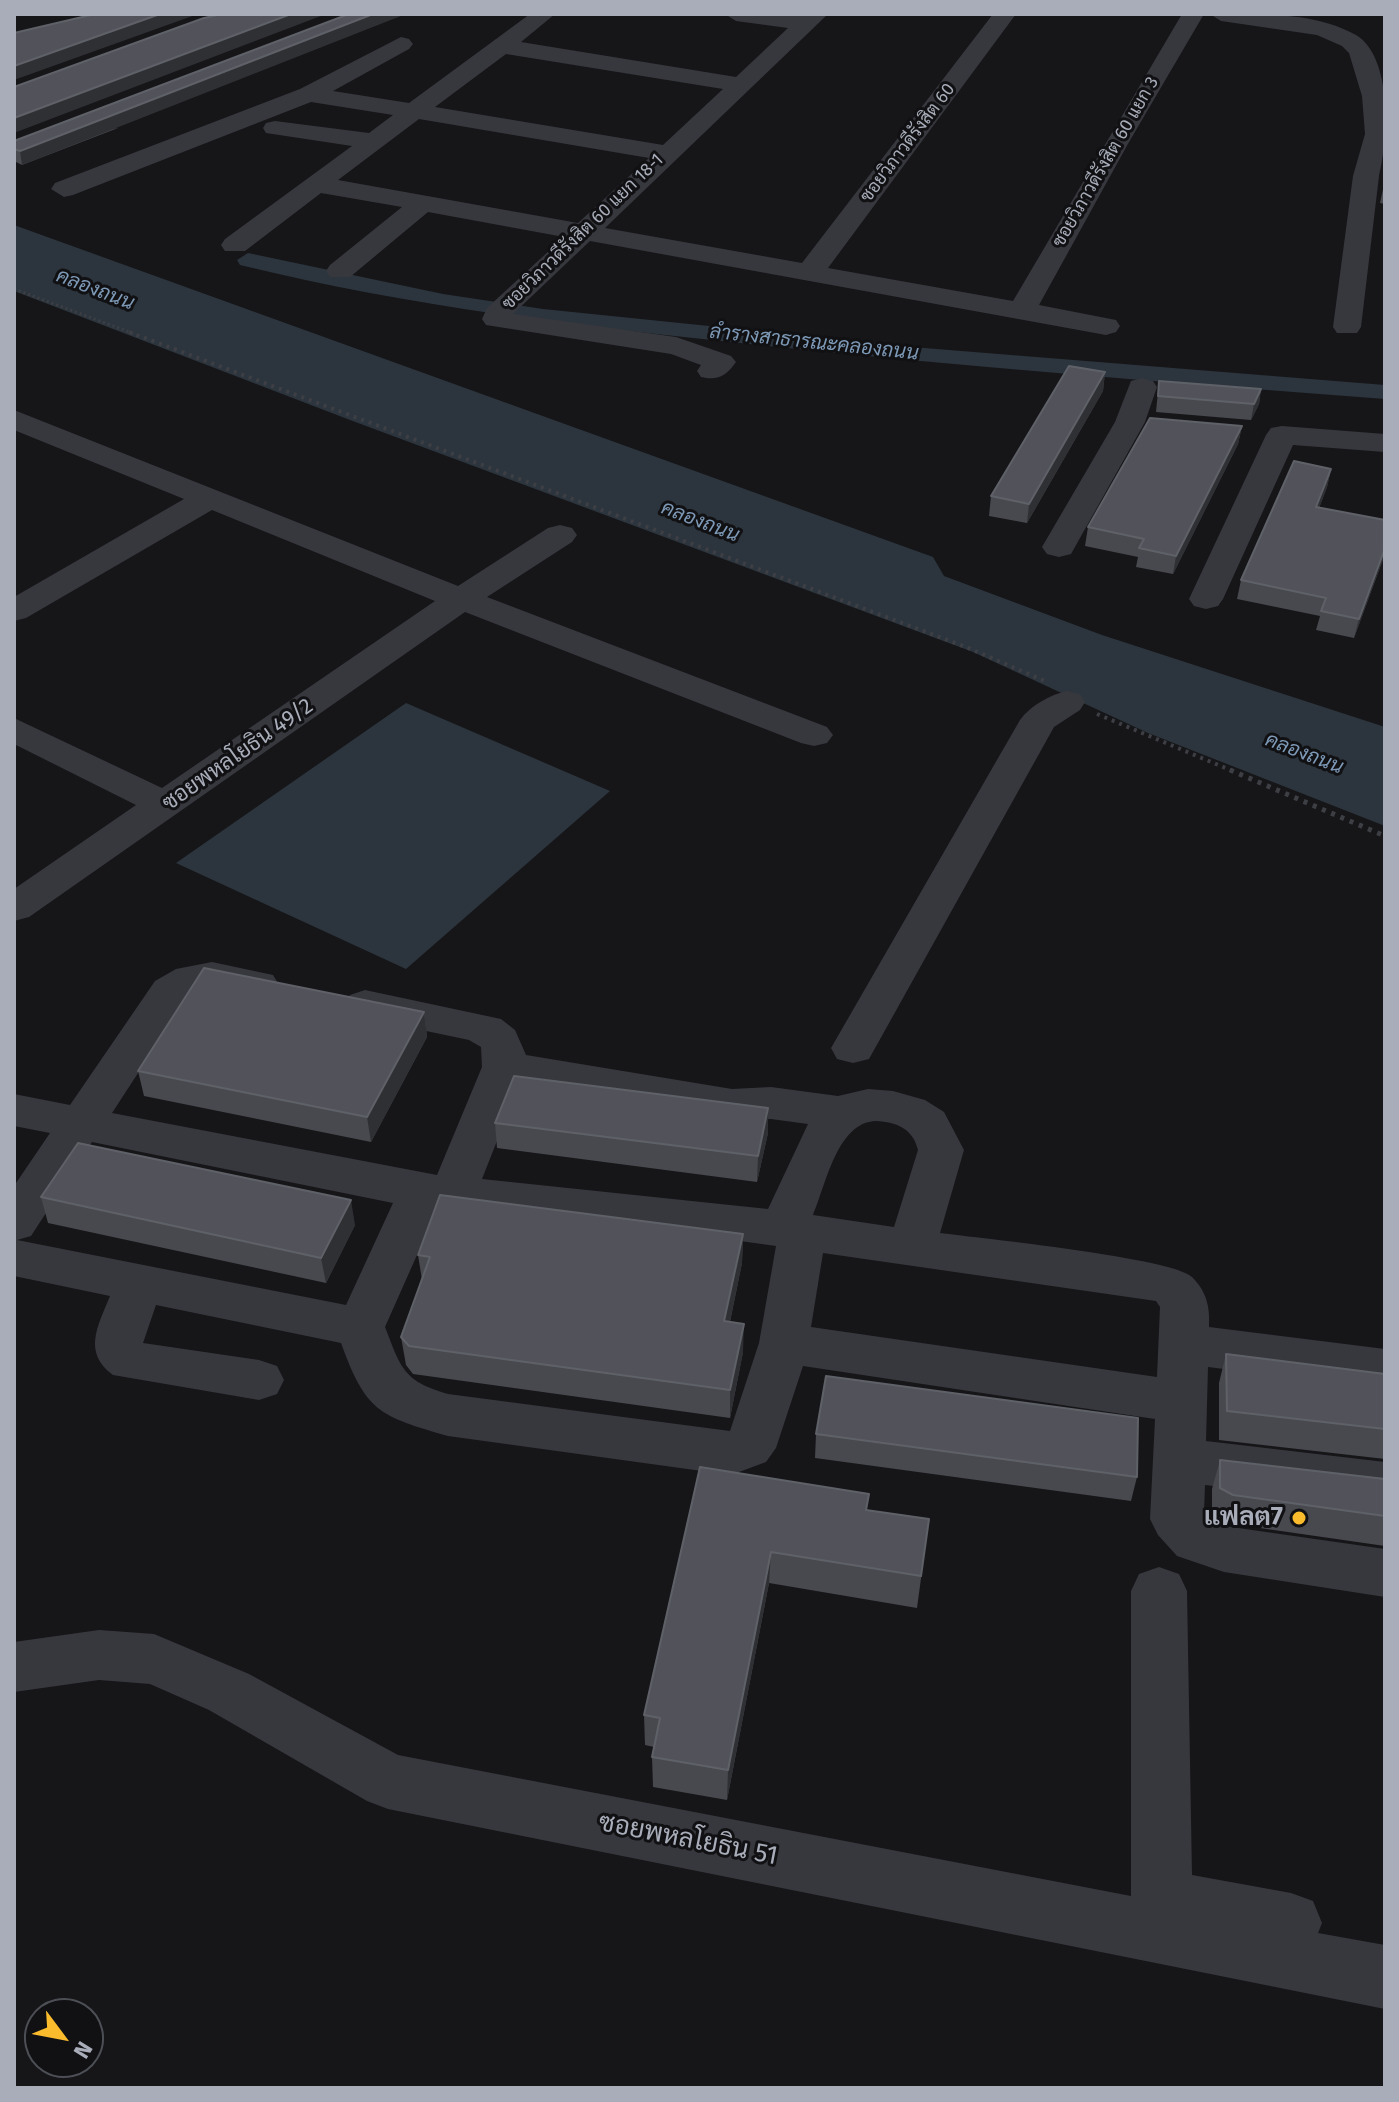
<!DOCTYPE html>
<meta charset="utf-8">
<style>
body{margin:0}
#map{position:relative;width:1399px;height:2102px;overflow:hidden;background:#161619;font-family:"Fira Sans",sans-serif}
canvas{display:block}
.frame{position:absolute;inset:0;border:16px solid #a8adb9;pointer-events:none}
.north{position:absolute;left:24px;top:1998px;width:80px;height:80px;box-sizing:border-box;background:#111114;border:2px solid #4d4f56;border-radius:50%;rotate:122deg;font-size:22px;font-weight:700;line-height:32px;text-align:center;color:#a8adb9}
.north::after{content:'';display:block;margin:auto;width:28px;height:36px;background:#fabc2d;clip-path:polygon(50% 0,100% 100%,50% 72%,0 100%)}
</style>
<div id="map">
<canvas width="1399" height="2102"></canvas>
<div class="frame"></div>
<div class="north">N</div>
</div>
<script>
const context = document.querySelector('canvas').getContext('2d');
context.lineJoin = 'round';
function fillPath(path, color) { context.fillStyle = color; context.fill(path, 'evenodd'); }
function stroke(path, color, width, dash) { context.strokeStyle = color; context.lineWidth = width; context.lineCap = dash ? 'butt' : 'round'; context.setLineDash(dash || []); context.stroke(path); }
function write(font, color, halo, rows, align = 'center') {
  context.font = font + ' "Fira Sans",Sarabun,sans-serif'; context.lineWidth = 6; context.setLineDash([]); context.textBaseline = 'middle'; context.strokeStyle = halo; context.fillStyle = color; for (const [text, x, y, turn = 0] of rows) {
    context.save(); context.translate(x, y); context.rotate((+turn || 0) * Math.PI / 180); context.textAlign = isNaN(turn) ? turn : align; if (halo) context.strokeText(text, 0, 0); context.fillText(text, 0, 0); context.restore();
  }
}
fillPath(new Path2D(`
 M 14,225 L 933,557 L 944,576 L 1102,635 L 1385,727 L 1385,826 L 1148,733 L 973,652 L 350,420 L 14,291 Z
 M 406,703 L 610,791 L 406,969 L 176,863 Z`), '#2c353d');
fillPath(new Path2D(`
 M 248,253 L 443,294 L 543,309 L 924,348 L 1385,385 L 1385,399 C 1176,383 967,367 759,345 C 584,327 411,307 240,265 L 237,260 Z`), '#2c353d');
stroke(new Path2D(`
 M 14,289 L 135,334`), '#3d3f45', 3, [2, 3]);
stroke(new Path2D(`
 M 129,332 L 966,647 L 1045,681
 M 1097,714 L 1235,772`), '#3d3f45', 4, [3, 5]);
stroke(new Path2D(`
 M 1230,770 L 1385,836`), '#3d3f45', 5, [4, 6]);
fillPath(new Path2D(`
 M 530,14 L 555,14 L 521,42 L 736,77 L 788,28 L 736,21 L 725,14 L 828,14 L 605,228 L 802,263 L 993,14 L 1016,14 L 828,268 L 1013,301 L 1182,14 L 1204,14 L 1129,142 L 1039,305 L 1116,320 L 1120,326 L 1116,332 L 1106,335 L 590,241 L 513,314 L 676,337 L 731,356 L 736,362 C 726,376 718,381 701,377 L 697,371 L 701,365 L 671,354 L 486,325 L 482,319 L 487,308 L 564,237 L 428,212 L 350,277 L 330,277 L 326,271 L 330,265 L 402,207 L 321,193 L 245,251 L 225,251 L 221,245 L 225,239 L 352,146 L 266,133 L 263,128 L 266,123 L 275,121 L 369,133 L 393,115 L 311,102 L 73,195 L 64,197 L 51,189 L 55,183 L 300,89 L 401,37 L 409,39 L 413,44 L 409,49 L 333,91 L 409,103 ZM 506,54 L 723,89 L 663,145 L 435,107 ZM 419,119 L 649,158 L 578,223 L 338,180 Z
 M 1210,14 C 1257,14 1314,11 1356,35 C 1393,57 1388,141 1379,176 L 1361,327 L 1357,333 L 1337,333 L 1333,327 L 1353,176 L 1365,134 L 1362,96 L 1349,53 L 1342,46 L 1317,35 L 1221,21 Z
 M 1142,378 L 1153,381 L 1157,387 L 1145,422 L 1071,554 L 1059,557 L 1047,554 L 1042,547 L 1115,422 L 1131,381 Z
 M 14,410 L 458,586 L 548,528 L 560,525 L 572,528 L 577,535 L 572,542 L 487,597 L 827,727 L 833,735 L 827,743 L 814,746 L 801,743 L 465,612 L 29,917 L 14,921 L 14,889 L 136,805 L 14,744 L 14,718 L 162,788 L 435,601 L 212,510 L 26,618 L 14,621 L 14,597 L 184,499 L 14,430 Z
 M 1282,426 L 1385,434 L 1385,452 L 1293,445 L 1223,599 L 1218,606 L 1206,609 L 1194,606 L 1189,599 L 1266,435 L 1271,428 Z
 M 1067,691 L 1080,694 L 1085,702 L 1080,710 L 1054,727 L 869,1059 L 853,1063 L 837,1059 L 831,1048 L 1020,720 C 1031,705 1050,695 1067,691 Z
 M 212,962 L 273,975 L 279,985 L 273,995 C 240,1004 217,979 185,1001 L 112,1113 L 437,1175 L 482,1067 L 481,1047 L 469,1040 L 350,1015 L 343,1005 L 350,995 L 365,990 L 501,1019 L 515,1030 L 526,1055 L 732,1089 L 771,1087 L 838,1096 L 868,1089 L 893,1091 L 925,1100 L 944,1112 L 964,1150 L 940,1233 C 979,1238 1173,1258 1192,1277 C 1207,1292 1210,1307 1209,1327 L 1385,1349 L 1385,1389 L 1208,1367 L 1206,1441 L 1385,1462 L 1385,1506 L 1205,1485 L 1204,1512 L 1214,1523 L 1224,1526 L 1385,1549 L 1385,1597 L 1224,1572 L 1177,1556 L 1158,1535 L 1150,1519 L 1155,1419 L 803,1366 L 776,1448 L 766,1462 L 731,1475 L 448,1436 C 379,1416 366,1412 341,1343 L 156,1305 L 143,1343 L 259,1360 L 277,1366 L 284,1380 L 277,1394 L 259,1400 L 113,1375 C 82,1352 98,1326 110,1296 L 14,1276 L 14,1186 L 50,1133 L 14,1126 L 14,1094 L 70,1105 L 155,981 L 176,969 ZM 519,1085 L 732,1121 L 771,1119 L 808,1124 L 768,1209 L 482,1179 ZM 876,1121 C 897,1122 913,1129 918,1150 L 894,1227 L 813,1215 C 826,1185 837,1122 876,1121 ZM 92,1142 L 393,1203 L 346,1305 L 17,1240 L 31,1236 ZM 437,1210 L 697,1235 L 776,1246 L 759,1343 L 730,1431 L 448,1394 C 403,1381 401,1368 385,1327 ZM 823,1253 L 1156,1301 L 1160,1307 L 1157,1377 L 811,1327 Z
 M 1159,1567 L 1179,1574 L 1187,1591 L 1192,1875 L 1291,1893 L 1313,1901 L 1322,1923 L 1318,1933 L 1385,1945 L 1385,2009 L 388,1809 L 367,1801 L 209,1710 L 150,1684 L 99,1680 L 14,1692 L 14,1642 L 99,1630 L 154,1634 L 249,1674 L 398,1755 L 1131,1896 L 1131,1591 L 1139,1574 Z`), '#37383e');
fillPath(new Path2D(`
 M 118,128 L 22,165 L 14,161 L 14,141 Z
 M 1385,180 L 1385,204 L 1380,203 Z
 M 1105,372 L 1103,391 L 1027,523 L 989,516 L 991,496 Z
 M 1159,381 L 1261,389 L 1259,404 L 1251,420 L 1156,412 Z
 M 1242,426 L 1238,444 L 1173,574 L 1136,567 L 1138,557 L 1085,546 L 1088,527 Z
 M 1331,469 L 1327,487 L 1319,508 L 1385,520 L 1385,554 L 1354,638 L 1316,630 L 1320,616 L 1237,599 L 1241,580 Z
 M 424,1012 L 427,1037 L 371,1142 L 144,1096 L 138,1071 Z
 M 495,1123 L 768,1133 L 757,1182 L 497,1148 Z
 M 41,1197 L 355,1225 L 326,1283 L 48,1223 Z
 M 743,1234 L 742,1263 L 730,1322 L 743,1352 L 730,1418 L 413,1374 L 406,1365 L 401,1337 L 422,1280 L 418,1255 Z
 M 1226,1354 L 1385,1374 L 1385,1459 L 1219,1440 L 1219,1383 Z
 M 816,1434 L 1137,1477 L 1131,1501 L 815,1458 Z
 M 1220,1460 L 1385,1479 L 1385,1546 L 1225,1523 L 1212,1517 L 1212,1489 Z
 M 700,1467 L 868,1510 L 929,1519 L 917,1608 L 769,1583 L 727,1800 L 653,1787 L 652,1757 L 654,1747 L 645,1745 L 644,1715 Z`), '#47494e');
fillPath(new Path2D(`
 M 160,14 L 198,14 L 14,80 L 14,66 Z
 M 291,14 L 326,14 L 14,133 L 14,118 Z
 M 373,14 L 406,14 L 22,165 L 20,151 Z
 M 1105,372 L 1103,391 L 1027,523 L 1029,504 Z
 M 1261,389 L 1259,404 L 1251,420 L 1254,404 Z
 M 1242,426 L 1238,444 L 1173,574 L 1176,556 Z
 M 1331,469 L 1327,487 L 1312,526 L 1316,507 Z
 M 1385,548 L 1385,554 L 1354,638 L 1359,619 Z
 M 424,1012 L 427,1037 L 371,1142 L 367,1117 Z
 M 768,1108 L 768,1133 L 757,1182 L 758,1156 Z
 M 351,1200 L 355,1225 L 326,1283 L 321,1258 Z
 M 743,1234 L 742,1263 L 724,1350 L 724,1321 Z
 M 744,1324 L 743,1352 L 730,1418 L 730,1390 Z
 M 771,1552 L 769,1583 L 727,1800 L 728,1770 Z`), '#2f3034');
const building = new Path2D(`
 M 95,14 L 160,14 L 14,66 L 14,33 Z
 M 222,14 L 291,14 L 14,118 L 14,87 L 204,18 Z
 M 349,14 L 373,14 L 20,151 L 14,149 L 14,141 Z
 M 1069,366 L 1105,372 L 1029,504 L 991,496 Z
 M 1159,381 L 1261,389 L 1254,404 L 1158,396 Z
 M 1150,418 L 1242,426 L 1176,556 L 1139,548 L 1144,539 L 1088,527 Z
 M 1294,461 L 1331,469 L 1316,507 L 1385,520 L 1385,548 L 1359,619 L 1321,611 L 1326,598 L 1241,580 Z
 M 204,968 L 424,1012 L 367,1117 L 138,1071 Z
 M 514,1076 L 768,1108 L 758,1156 L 495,1123 Z
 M 78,1143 L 351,1200 L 321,1258 L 41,1197 Z
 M 440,1195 L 743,1234 L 724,1321 L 744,1324 L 730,1390 L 409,1346 L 401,1337 L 430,1257 L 418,1255 Z
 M 1226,1354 L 1385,1374 L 1385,1429 L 1227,1411 Z
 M 826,1376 L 1138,1418 L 1137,1477 L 816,1434 Z
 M 1220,1460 L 1385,1479 L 1385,1516 L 1233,1495 L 1220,1488 Z
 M 700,1467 L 869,1494 L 866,1510 L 929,1519 L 921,1576 L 771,1552 L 728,1770 L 652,1757 L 660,1718 L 644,1715 Z`);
fillPath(building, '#52535a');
stroke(building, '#5f6168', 2);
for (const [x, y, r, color] of [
 [1299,1518,8,"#fabc2d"]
]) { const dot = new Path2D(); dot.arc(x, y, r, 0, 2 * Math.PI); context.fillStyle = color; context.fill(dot); stroke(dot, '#111114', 3); }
write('18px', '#a8adb9', '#111114', [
 ["ซอยวิภาวดีรังสิต 60",908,143,-53],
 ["ซอยวิภาวดีรังสิต 60 แยก 3",1106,162,-60],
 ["ซอยวิภาวดีรังสิต 60 แยก 18-1",583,232,-44]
]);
write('italic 20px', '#7d99b6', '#111114', [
 ["คลองถนน",95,290,21],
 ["ลำรางสาธารณะคลองถนน",814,343,6],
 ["คลองถนน",700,522,21],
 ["คลองถนน",1304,754,21]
]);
write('22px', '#a8adb9', '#111114', [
 ["ซอยพหลโยธิน 49/2",238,755,-35]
]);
write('bold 26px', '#a8adb9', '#111114', [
 ["แฟลต7",1283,1518]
], 'right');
write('26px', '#a8adb9', '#111114', [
 ["ซอยพหลโยธิน 51",688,1840,11]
]);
</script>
